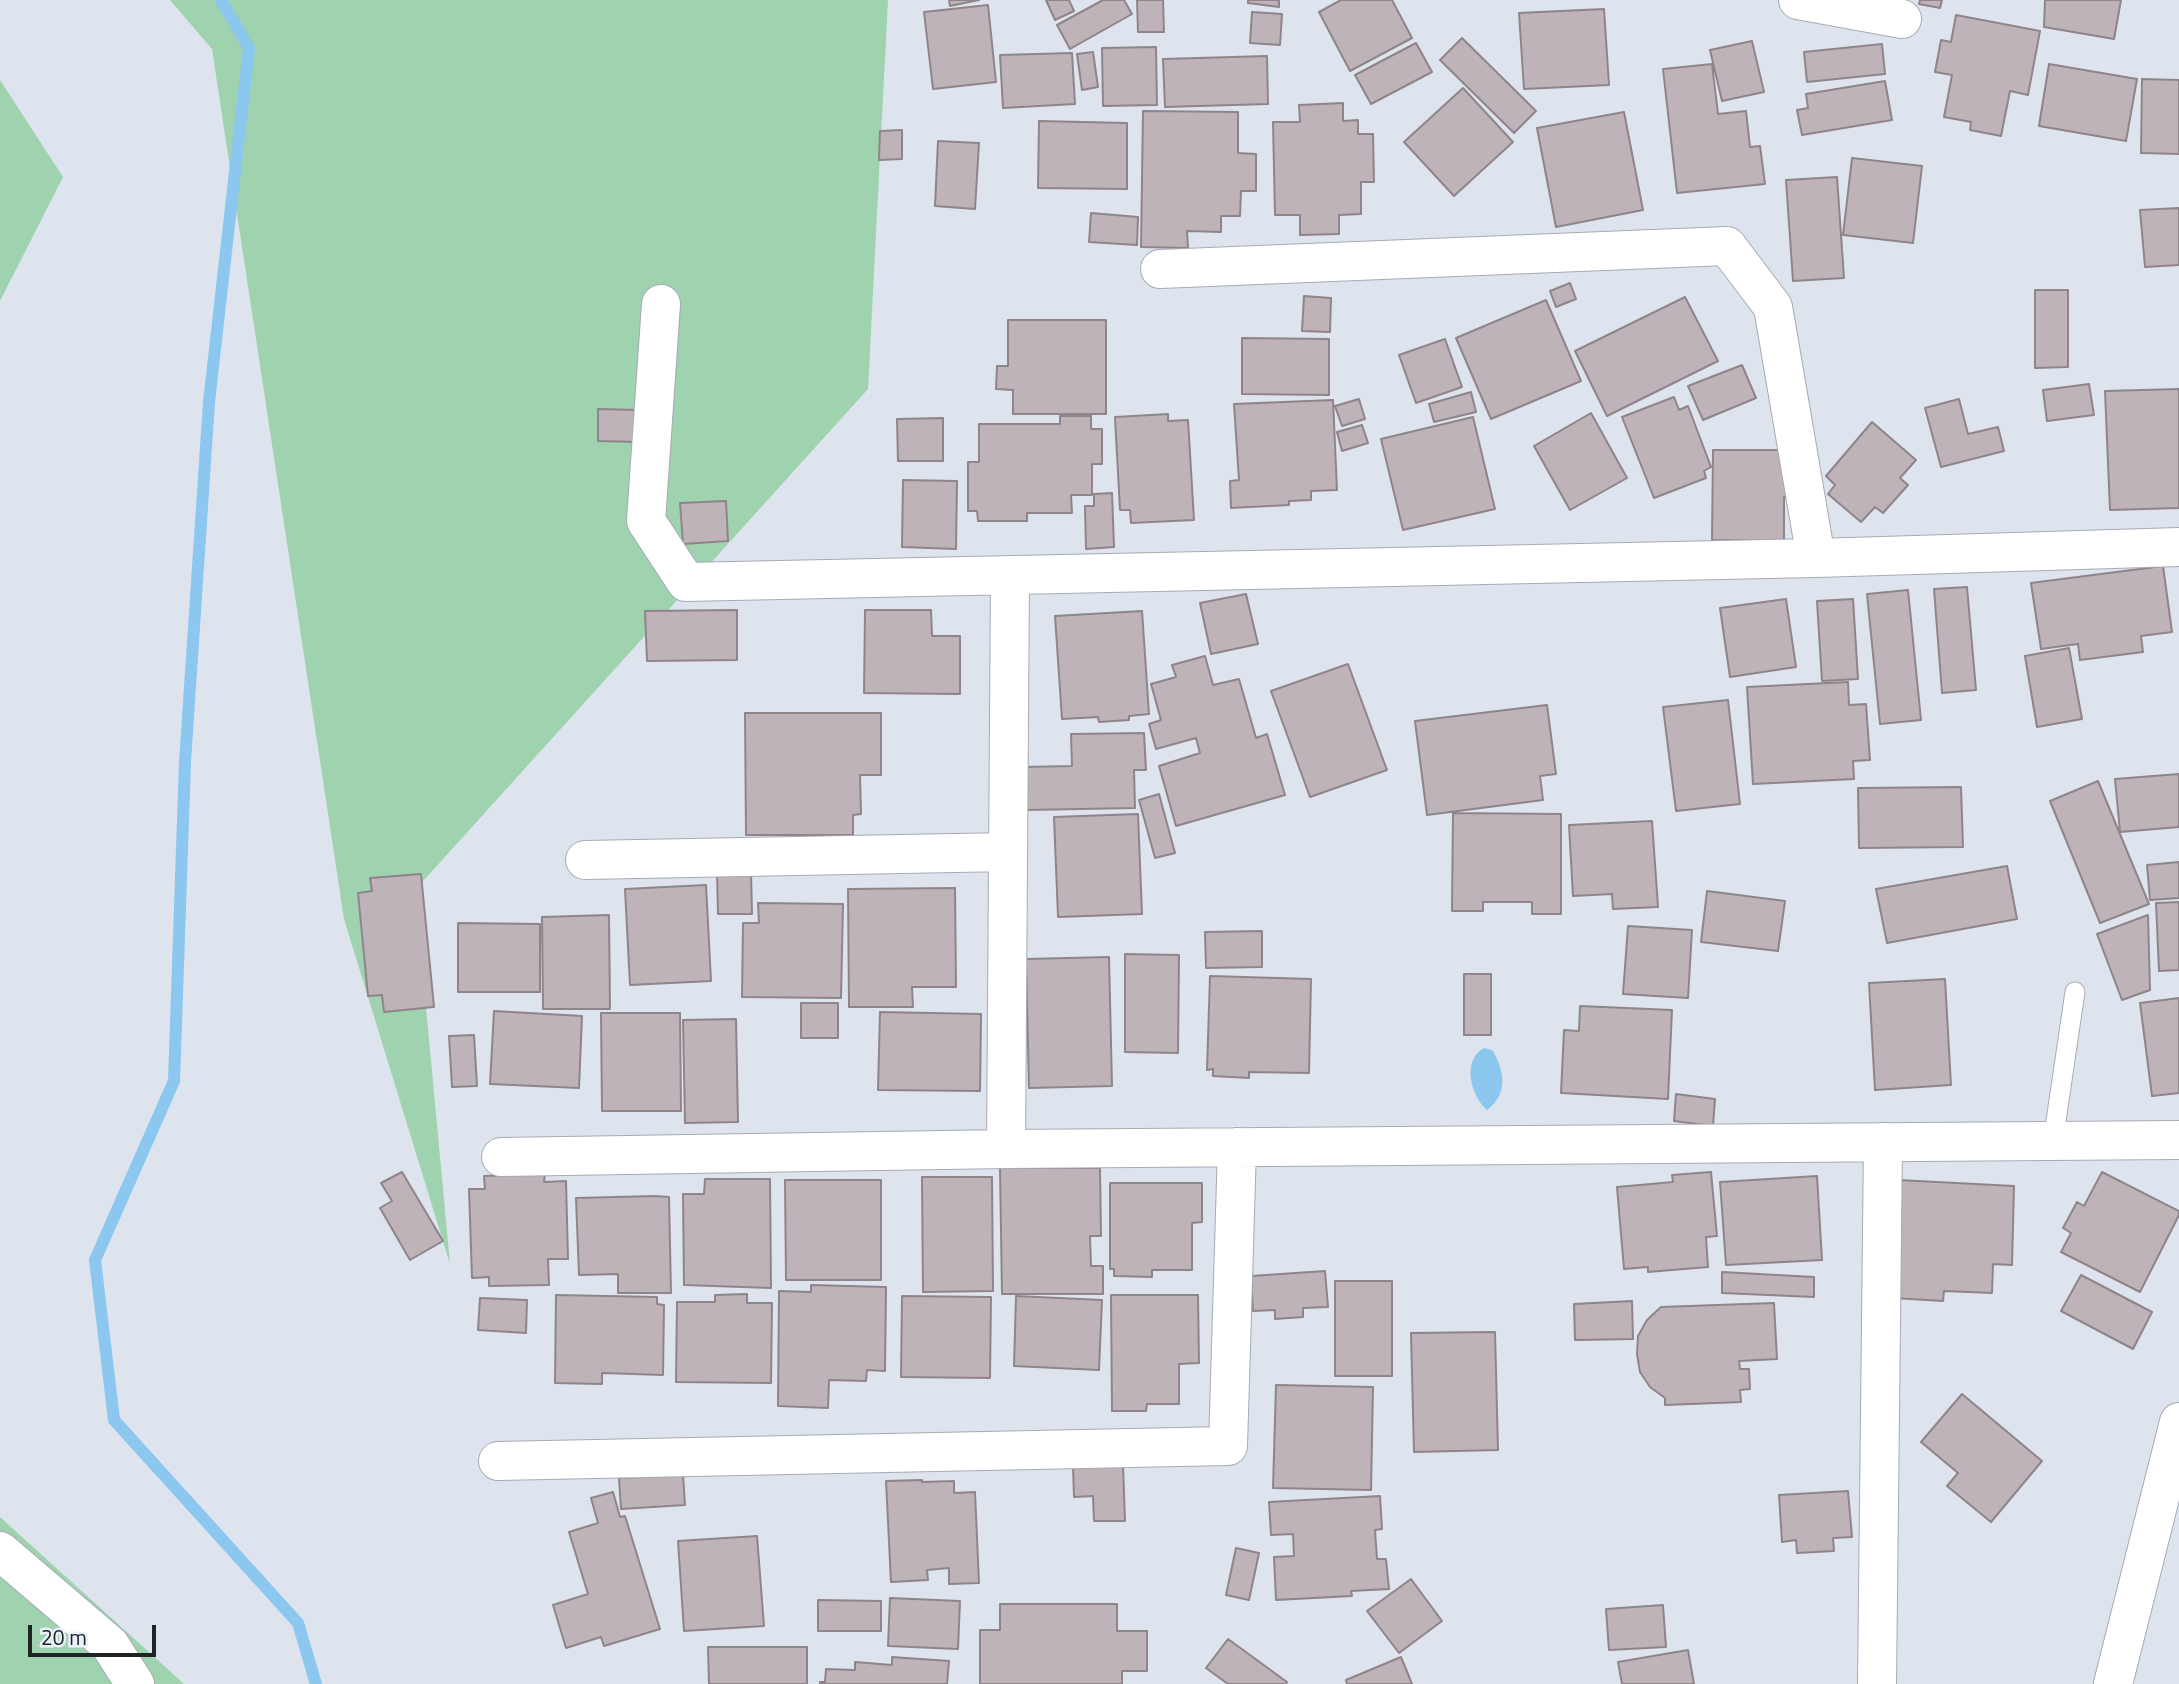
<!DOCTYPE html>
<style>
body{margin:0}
#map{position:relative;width:2179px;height:1684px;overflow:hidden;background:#dee4ed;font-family:"Titillium Web",sans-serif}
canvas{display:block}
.scale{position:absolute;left:28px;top:1625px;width:128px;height:32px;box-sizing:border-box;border:4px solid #202326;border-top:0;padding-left:9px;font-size:21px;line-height:24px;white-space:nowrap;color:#202326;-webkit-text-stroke:5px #ebf1fb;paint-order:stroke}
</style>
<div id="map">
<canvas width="2179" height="1684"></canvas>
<div class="scale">20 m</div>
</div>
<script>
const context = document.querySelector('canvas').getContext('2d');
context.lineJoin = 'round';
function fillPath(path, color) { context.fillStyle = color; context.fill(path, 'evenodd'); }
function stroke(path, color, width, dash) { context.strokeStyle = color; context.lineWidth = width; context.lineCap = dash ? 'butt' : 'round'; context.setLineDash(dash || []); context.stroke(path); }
fillPath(new Path2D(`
 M 170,0 L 888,0 L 868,389 L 415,890 L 450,1264 L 344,919 L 212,49 Z
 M 0,80 L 63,177 L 0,301 Z
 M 0,1517 L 184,1684 L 0,1684 Z`), '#9fd2ae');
fillPath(new Path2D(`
 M 1484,1048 L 1492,1050 C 1505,1070 1508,1095 1487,1110 C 1471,1097 1461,1060 1484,1048 Z`), '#8bc7ee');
stroke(new Path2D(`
 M 221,0 L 249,48 L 209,402 L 185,762 L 174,1081 L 95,1260 L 114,1420 L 298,1623 L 316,1684`), '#8bc7ee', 12);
const building = new Path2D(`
 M 949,0 L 979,0 L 950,6 Z
 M 1046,0 L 1069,0 L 1074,11 L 1055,20 Z
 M 1103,0 L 1124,0 L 1132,14 L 1070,49 L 1057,25 Z
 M 1137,0 L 1163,0 L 1164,32 L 1138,32 Z
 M 1248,0 L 1279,0 L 1279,7 L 1248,3 Z
 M 1341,0 L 1392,0 L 1412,38 L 1350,71 L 1319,12 Z
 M 1920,0 L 1942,0 L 1940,8 L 1919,4 Z
 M 2045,0 L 2121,0 L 2114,39 L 2044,27 Z
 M 988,5 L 996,82 L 933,89 L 924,12 Z
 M 1604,9 L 1609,85 L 1524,89 L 1519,13 Z
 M 1252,12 L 1282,14 L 1280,45 L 1250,43 Z
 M 1956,15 L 2040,31 L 2028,95 L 2010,91 L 2001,136 L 1970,130 L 1971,122 L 1944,117 L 1952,75 L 1935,72 L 1941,40 L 1951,42 Z
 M 1462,38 L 1536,111 L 1514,133 L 1440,60 Z
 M 1752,41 L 1764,92 L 1722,101 L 1710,50 Z
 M 1416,43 L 1432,72 L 1371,104 L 1355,75 Z
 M 1882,44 L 1885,74 L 1807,82 L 1804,52 Z
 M 1156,47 L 1157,105 L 1103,106 L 1102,48 Z
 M 1093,52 L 1098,87 L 1082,90 L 1077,54 Z
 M 1072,53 L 1075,104 L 1003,108 L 1000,55 Z
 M 1267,56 L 1268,104 L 1165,107 L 1163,59 Z
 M 1712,64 L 1718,114 L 1746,111 L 1750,147 L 1760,146 L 1765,184 L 1677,193 L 1663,69 Z
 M 2049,64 L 2137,79 L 2126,141 L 2039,126 Z
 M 2142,79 L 2179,80 L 2179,154 L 2141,153 Z
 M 1885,81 L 1892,120 L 1802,135 L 1797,110 L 1808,108 L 1806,94 Z
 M 1463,88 L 1513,142 L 1454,196 L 1404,142 Z
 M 1343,103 L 1343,121 L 1358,120 L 1358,134 L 1373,134 L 1374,182 L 1361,182 L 1361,214 L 1339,215 L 1339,234 L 1300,235 L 1300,215 L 1275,215 L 1273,122 L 1300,122 L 1299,105 Z
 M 1143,111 L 1238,112 L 1238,153 L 1256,154 L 1256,191 L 1241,191 L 1240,216 L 1221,216 L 1221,232 L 1187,231 L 1188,248 L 1141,247 Z
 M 1624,112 L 1643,210 L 1556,227 L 1537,128 Z
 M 1039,121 L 1127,123 L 1127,189 L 1038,188 Z
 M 902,130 L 902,159 L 879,160 L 880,131 Z
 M 938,141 L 979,143 L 975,209 L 935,206 Z
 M 1852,158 L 1922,166 L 1913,243 L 1843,235 Z
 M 1837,177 L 1844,278 L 1793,281 L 1786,180 Z
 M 2179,208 L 2179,265 L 2145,267 L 2140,210 Z
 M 1091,213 L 1138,217 L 1137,245 L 1089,242 Z
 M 1570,283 L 1576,299 L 1556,307 L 1550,291 Z
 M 2035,290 L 2068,290 L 2068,367 L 2035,368 Z
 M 1304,296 L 1331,298 L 1330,332 L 1302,331 Z
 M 1685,297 L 1718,361 L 1607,416 L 1575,351 Z
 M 1546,300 L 1581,381 L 1491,419 L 1456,338 Z
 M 1008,320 L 1106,320 L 1106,414 L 1013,414 L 1013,390 L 996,389 L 997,366 L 1008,366 Z
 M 1242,338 L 1329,339 L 1329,395 L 1242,394 Z
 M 1445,339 L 1462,387 L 1416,403 L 1399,355 Z
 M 1742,365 L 1756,398 L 1703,420 L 1688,386 Z
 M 2089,384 L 2094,415 L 2047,421 L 2043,390 Z
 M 2179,389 L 2179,508 L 2110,510 L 2105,391 Z
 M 1471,392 L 1476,412 L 1434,422 L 1429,404 Z
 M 1674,397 L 1679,410 L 1688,406 L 1711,467 L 1704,471 L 1706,478 L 1654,498 L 1622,417 Z
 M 1359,399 L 1365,419 L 1342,426 L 1335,406 Z
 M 1959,399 L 1968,434 L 1998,427 L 2004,451 L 1941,467 L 1925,408 Z
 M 1333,400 L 1337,490 L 1311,491 L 1311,500 L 1289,501 L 1289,505 L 1231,508 L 1230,481 L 1239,480 L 1234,404 Z
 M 598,409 L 639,410 L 639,442 L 598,441 Z
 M 1591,413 L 1627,478 L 1570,510 L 1534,446 Z
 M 1168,414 L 1168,421 L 1188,420 L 1194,520 L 1131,523 L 1130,510 L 1120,510 L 1115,417 Z
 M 1060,416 L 1091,416 L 1091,429 L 1102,429 L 1102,464 L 1092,464 L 1092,495 L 1071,495 L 1072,513 L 1027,513 L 1027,521 L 978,521 L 977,511 L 968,511 L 968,462 L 979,462 L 979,424 L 1060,424 Z
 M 1473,417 L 1495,509 L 1403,530 L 1381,439 Z
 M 943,418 L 943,461 L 898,461 L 897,419 Z
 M 1872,422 L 1916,460 L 1900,478 L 1908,485 L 1883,513 L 1875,507 L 1861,522 L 1828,494 L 1835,485 L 1826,476 Z
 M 1362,425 L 1368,443 L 1342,451 L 1337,432 Z
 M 1713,450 L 1795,450 L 1794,497 L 1784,497 L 1784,541 L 1712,540 Z
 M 903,480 L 957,481 L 956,549 L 902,547 Z
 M 1112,493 L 1114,547 L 1086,549 L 1085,506 L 1094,506 L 1094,494 Z
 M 726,501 L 728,541 L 683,544 L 680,503 Z
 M 2163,566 L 2172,632 L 2141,636 L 2143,652 L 2080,660 L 2078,644 L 2041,649 L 2031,583 Z
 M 1967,587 L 1976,690 L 1942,693 L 1934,589 Z
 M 1908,590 L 1921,720 L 1880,724 L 1867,594 Z
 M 1246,594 L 1258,644 L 1211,654 L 1200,603 Z
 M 1786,599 L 1796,667 L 1730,677 L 1720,608 Z
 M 1853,599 L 1858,679 L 1822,681 L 1817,601 Z
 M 737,610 L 737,660 L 647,661 L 645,611 Z
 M 865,610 L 931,610 L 932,636 L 960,636 L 960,694 L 864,693 Z
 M 1142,611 L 1149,714 L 1129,716 L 1129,720 L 1099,722 L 1098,717 L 1062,719 L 1055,616 Z
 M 2069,648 L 2082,719 L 2037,727 L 2025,656 Z
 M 1205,656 L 1213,685 L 1239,679 L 1256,738 L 1267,734 L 1285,795 L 1176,826 L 1159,766 L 1200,753 L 1196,738 L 1156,749 L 1149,724 L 1161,720 L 1151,684 L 1176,677 L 1172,665 Z
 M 1348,664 L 1387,770 L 1310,797 L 1271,691 Z
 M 1848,682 L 1849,705 L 1866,704 L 1870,760 L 1853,761 L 1854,779 L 1753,784 L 1747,687 Z
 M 1728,700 L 1740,804 L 1676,811 L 1663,707 Z
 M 1547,705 L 1556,774 L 1540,776 L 1543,800 L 1427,815 L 1415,721 Z
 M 745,713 L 881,713 L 881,775 L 860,775 L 861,814 L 853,815 L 853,835 L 746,835 Z
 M 1144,733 L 1146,770 L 1134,770 L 1135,808 L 1025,810 L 1023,767 L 1072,766 L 1071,734 Z
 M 2179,774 L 2179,827 L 2120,832 L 2115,779 Z
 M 2098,781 L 2149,904 L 2100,923 L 2050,801 Z
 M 1961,787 L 1963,847 L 1859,848 L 1858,788 Z
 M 1159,794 L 1175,853 L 1155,858 L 1139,800 Z
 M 1453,813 L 1561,814 L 1561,914 L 1532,914 L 1532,902 L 1483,902 L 1483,911 L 1452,911 Z
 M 1138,814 L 1142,914 L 1058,917 L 1054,817 Z
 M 1652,821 L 1658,907 L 1613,909 L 1612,894 L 1573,896 L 1569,825 Z
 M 2179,862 L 2179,898 L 2150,900 L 2147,865 Z
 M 2007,866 L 2017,919 L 1887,943 L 1876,889 Z
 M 717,872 L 751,872 L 752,914 L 718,914 Z
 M 421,874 L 434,1007 L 384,1012 L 382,995 L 368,996 L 358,893 L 372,891 L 370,878 Z
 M 706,885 L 711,981 L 630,985 L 625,889 Z
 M 955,888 L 956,987 L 912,987 L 913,1007 L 849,1007 L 848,889 Z
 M 1707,891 L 1785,901 L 1778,951 L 1701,942 Z
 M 2179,902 L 2179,970 L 2159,971 L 2156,903 Z
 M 758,903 L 843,904 L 841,998 L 742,997 L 743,923 L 759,923 Z
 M 609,915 L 610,1009 L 543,1009 L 542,917 Z
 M 2148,915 L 2150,990 L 2122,1000 L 2097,934 Z
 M 458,923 L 540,924 L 540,992 L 458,992 Z
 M 1628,926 L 1692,930 L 1688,998 L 1623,994 Z
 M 1262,931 L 1262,967 L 1206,968 L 1205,932 Z
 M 1125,954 L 1179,955 L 1178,1053 L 1125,1052 Z
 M 1109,957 L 1112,1086 L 1029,1088 L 1026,959 Z
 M 1464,974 L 1491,974 L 1491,1035 L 1464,1035 Z
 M 1210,976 L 1311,979 L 1309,1073 L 1249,1072 L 1249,1078 L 1213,1076 L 1213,1069 L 1207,1070 Z
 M 1945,979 L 1951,1085 L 1875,1090 L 1869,983 Z
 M 2179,998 L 2179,1093 L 2152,1096 L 2140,1003 Z
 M 801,1003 L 838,1003 L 838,1038 L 801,1038 Z
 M 1580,1006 L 1672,1010 L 1668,1099 L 1561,1093 L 1564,1030 L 1579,1031 Z
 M 494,1011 L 582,1016 L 579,1088 L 490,1084 Z
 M 880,1012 L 981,1014 L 980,1091 L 878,1090 Z
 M 601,1013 L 680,1013 L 681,1111 L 602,1111 Z
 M 736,1019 L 738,1122 L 685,1123 L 683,1020 Z
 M 474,1035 L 477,1086 L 452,1087 L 449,1036 Z
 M 1676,1094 L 1715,1099 L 1713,1126 L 1674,1121 Z
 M 1000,1168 L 1100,1168 L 1101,1236 L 1090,1236 L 1091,1266 L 1103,1266 L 1103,1294 L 1002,1294 Z
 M 402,1172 L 443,1241 L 410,1260 L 380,1208 L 392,1201 L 381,1183 Z
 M 1711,1172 L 1717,1236 L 1706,1237 L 1708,1267 L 1648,1272 L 1648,1267 L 1624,1269 L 1617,1187 L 1673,1182 L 1672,1175 Z
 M 2102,1172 L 2179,1211 L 2179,1215 L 2140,1292 L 2061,1252 L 2071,1233 L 2063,1228 L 2077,1202 L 2084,1206 Z
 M 545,1174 L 544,1182 L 566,1181 L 568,1259 L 548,1259 L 549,1285 L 489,1286 L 489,1277 L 472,1278 L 469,1189 L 485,1189 L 484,1176 Z
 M 1817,1176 L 1822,1260 L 1726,1265 L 1720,1182 Z
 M 922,1177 L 992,1177 L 993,1291 L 923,1292 Z
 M 705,1179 L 770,1179 L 771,1288 L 684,1285 L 683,1194 L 704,1194 Z
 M 785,1180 L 881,1180 L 881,1280 L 786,1280 Z
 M 1898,1180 L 2014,1186 L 2012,1265 L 1993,1264 L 1992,1293 L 1944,1291 L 1943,1301 L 1893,1298 Z
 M 1110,1183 L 1202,1183 L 1202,1222 L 1192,1223 L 1192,1270 L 1152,1270 L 1152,1277 L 1114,1276 L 1114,1269 L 1110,1269 Z
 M 654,1196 L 669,1197 L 671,1293 L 618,1293 L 618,1274 L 579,1275 L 576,1198 Z
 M 1325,1271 L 1328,1307 L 1303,1308 L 1303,1317 L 1275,1319 L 1275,1310 L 1253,1311 L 1251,1276 Z
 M 1722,1272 L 1814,1277 L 1814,1297 L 1722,1293 Z
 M 2081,1275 L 2152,1312 L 2133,1349 L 2061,1311 Z
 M 1335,1281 L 1392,1281 L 1392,1376 L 1335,1376 Z
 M 811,1285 L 886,1287 L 885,1371 L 867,1370 L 866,1381 L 829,1380 L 828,1408 L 778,1406 L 779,1291 L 811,1292 Z
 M 747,1294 L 747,1303 L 772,1303 L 771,1383 L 676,1382 L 677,1302 L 715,1302 L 715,1295 Z
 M 556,1295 L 657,1297 L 657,1304 L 664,1305 L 663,1375 L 602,1373 L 602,1384 L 555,1383 Z
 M 1111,1295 L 1198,1295 L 1199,1363 L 1179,1364 L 1179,1404 L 1147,1404 L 1146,1411 L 1112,1411 Z
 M 902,1296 L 991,1297 L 990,1378 L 901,1377 Z
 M 1016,1296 L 1102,1300 L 1099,1370 L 1014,1366 Z
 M 480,1298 L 527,1300 L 526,1333 L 478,1330 Z
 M 1632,1301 L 1633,1339 L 1575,1340 L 1574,1304 Z
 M 1774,1303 L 1777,1359 L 1739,1361 L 1740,1369 L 1749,1369 L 1750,1389 L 1740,1390 L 1741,1402 L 1665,1405 L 1665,1398 L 1650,1387 L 1640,1372 L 1637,1354 L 1638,1336 L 1647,1320 L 1661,1307 Z
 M 1495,1332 L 1498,1450 L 1414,1452 L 1411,1333 Z
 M 1276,1385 L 1373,1387 L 1371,1490 L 1273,1488 Z
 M 1962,1394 L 2042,1461 L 1991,1522 L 1947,1486 L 1958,1473 L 1921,1442 Z
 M 1123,1465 L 1125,1521 L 1094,1521 L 1093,1496 L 1074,1497 L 1073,1467 Z
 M 683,1475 L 685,1505 L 621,1509 L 619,1478 Z
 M 922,1480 L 922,1482 L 954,1481 L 954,1493 L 975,1492 L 979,1583 L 949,1584 L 949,1568 L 927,1570 L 928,1580 L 891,1582 L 886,1481 Z
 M 1848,1491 L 1852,1537 L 1833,1538 L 1834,1551 L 1797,1553 L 1796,1540 L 1782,1542 L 1779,1495 Z
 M 613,1492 L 620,1517 L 625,1516 L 660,1629 L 604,1646 L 601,1637 L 566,1648 L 553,1605 L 588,1594 L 569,1532 L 598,1523 L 591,1498 Z
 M 1380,1496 L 1382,1529 L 1375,1530 L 1377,1559 L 1386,1559 L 1389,1589 L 1351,1591 L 1352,1596 L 1276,1600 L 1274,1557 L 1294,1556 L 1293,1534 L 1271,1535 L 1269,1502 Z
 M 757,1536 L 764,1626 L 684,1631 L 678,1541 Z
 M 1236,1548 L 1259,1553 L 1249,1600 L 1226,1595 Z
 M 1411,1579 L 1442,1621 L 1399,1653 L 1367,1611 Z
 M 890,1598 L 960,1601 L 958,1649 L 888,1646 Z
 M 818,1600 L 881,1601 L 881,1631 L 818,1631 Z
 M 1000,1604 L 1117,1604 L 1117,1631 L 1147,1631 L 1147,1671 L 1122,1671 L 1122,1684 L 980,1684 L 980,1630 L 1000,1630 Z
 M 1663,1605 L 1666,1647 L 1609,1650 L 1606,1609 Z
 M 1228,1639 L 1287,1682 L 1286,1684 L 1228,1684 L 1206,1668 Z
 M 708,1647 L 807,1647 L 807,1684 L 709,1684 Z
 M 1688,1650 L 1694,1684 L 1622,1684 L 1618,1662 Z
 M 892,1657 L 949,1661 L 947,1684 L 820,1684 L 820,1682 L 825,1682 L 826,1669 L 855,1670 L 855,1662 L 892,1665 Z
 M 1401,1657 L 1412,1684 L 1347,1684 L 1346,1680 Z`);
fillPath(building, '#beb3b8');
stroke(building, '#8f8489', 2);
const lane = new Path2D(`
 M 2053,1141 L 2075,992`);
const street = new Path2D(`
 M 1798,0 L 1902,19
 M 1160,269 L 1727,246 L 1773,307 L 1816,558
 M 661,304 L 646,521 L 686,582 L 1816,558 L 2179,547
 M 585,860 L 1008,852
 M 1006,1149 L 1010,575
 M 501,1157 L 1006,1149 L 2179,1140
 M 498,1461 L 1228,1446 L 1237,1147
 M 0,1551 L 110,1645 L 135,1684
 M 1877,1684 L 1883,1142
 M 2113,1684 L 2179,1422`);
stroke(lane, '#a6abb4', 21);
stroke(street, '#a6abb4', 40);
stroke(lane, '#fff', 19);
stroke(street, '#fff', 38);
</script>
